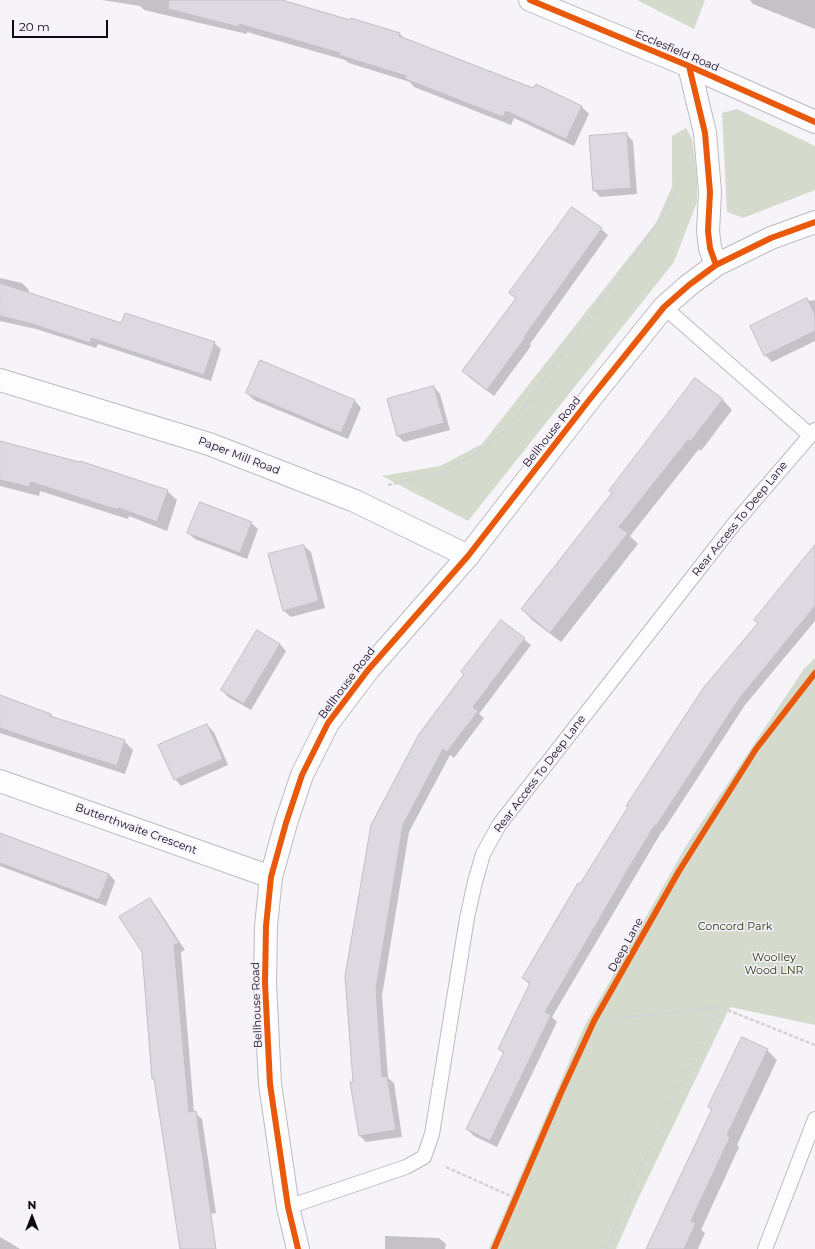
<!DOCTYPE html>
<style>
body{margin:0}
#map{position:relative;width:815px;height:1249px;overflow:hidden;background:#f6f3f9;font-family:Montserrat,sans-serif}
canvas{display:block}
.north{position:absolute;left:12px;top:1197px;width:40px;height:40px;-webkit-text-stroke:3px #f5f0fc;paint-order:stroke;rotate:0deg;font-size:11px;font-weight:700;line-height:16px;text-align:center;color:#0f0a14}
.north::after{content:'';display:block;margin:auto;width:14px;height:18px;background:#0f0a14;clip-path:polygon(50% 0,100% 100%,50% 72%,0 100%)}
.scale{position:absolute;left:12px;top:20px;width:96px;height:18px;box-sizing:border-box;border:2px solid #0f0a14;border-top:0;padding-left:5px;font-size:12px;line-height:14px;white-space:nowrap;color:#0f0a14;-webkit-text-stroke:3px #f5f0fc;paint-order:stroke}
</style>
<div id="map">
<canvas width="815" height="1249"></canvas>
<div class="north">N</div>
<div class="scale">20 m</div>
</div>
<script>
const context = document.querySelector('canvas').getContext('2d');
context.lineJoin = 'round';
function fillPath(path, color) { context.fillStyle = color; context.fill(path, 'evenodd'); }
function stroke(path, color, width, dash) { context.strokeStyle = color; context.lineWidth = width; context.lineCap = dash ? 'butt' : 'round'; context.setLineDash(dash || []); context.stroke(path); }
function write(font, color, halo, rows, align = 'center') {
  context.font = font + ' Montserrat,sans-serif'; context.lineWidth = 3; context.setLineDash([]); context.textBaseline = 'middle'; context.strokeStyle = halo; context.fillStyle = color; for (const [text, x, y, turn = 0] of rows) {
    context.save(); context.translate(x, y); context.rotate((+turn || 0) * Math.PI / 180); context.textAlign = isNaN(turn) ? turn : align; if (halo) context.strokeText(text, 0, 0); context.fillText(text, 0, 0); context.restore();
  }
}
fillPath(new Path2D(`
 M 637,0 L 705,0 L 694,29 Z
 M 737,109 L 815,146 L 815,190 L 743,218 L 727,212 L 722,113 Z
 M 686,128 L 692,139 L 697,177 L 697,202 L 674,262 L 468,521 L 382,476 L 440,466 L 482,444 L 656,223 L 672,187 L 672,136 Z
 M 815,658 L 815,1025 L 730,1007 L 637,1201 L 616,1249 L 489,1249 L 584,1027 L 686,846 L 804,669 Z`), '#d4dbcd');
fillPath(new Path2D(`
 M 102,0 L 276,0 L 400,34 L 405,39 L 581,106 L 589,114 L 574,146 L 514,118 L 511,125 L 414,87 L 410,82 L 349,63 L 345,60 L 247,32 L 247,34 L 144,10 L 140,6 Z
 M 750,0 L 815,0 L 815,29 L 753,4 Z
 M 626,134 L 633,141 L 637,194 L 600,197 L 594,190 Z
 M 601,229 L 608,235 L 530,344 L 531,346 L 494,396 L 470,378 L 463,371 L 517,299 L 511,293 Z
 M 0,278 L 22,283 L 29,290 L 28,293 L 122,324 L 214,343 L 221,349 L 211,381 L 98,344 L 96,348 L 36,329 L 0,321 Z
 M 815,300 L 815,341 L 772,362 L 765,355 L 809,301 Z
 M 261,362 L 355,401 L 361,408 L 348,439 L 254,400 L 247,393 Z
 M 434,387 L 440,394 L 450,430 L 404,442 L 398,436 Z
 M 722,399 L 732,410 L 701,451 L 699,449 L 630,536 L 638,544 L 561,642 L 532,620 L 522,609 Z
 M 0,442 L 167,491 L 177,500 L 167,531 L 129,516 L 128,519 L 40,491 L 39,496 L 0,486 Z
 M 251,523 L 258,529 L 247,559 L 195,539 L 188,533 Z
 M 304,546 L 311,552 L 325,608 L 291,617 L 284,611 Z
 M 815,547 L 815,621 L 745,705 L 663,831 L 662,831 L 552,1017 L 557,1022 L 497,1147 L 474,1136 L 467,1129 L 504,1054 L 499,1048 L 530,985 L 523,978 L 580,886 L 759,624 Z
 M 501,621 L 531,645 L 479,714 L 484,718 L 454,758 L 450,755 L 409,832 L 382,996 L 388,1078 L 394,1083 L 402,1137 L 366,1142 L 360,1136 L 354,1083 L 372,826 L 465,674 Z
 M 257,631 L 280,644 L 286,651 L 251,710 L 228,697 L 222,690 Z
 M 0,696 L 51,715 L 55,719 L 124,741 L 133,750 L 125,774 L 0,733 Z
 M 207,725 L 214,732 L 228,765 L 181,786 L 175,779 Z
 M 0,833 L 109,874 L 115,881 L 106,906 L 0,866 Z
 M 150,899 L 156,906 L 185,950 L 181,952 L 194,1112 L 202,1119 L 216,1213 L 182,1218 L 156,1081 L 153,1079 Z
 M 767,1050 L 777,1060 L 737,1145 L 739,1147 L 701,1230 L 705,1233 L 698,1249 L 647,1249 L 713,1110 L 710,1107 Z
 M 385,1236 L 439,1238 L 446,1244 L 445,1249 L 385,1249 Z
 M 0,1237 L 17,1247 L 20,1249 L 0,1249 Z`), '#0003');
const building = new Path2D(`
 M 169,0 L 282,0 L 350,20 L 351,18 L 400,33 L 399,36 L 533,88 L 536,84 L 582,106 L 566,139 L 506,111 L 503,117 L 405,79 L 406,76 L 339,55 L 340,53 L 239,24 L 239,27 L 168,9 Z
 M 627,133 L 631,188 L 593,191 L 589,136 Z
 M 572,207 L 602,228 L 524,337 L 525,338 L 487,390 L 462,371 L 516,298 L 509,293 Z
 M 0,283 L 121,323 L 125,313 L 215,342 L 204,375 L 91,338 L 90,343 L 29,323 L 0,316 Z
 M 807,298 L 815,315 L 815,331 L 764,356 L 750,326 Z
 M 260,360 L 355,400 L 341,433 L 246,393 Z
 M 695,378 L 723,399 L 691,441 L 688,440 L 619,527 L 628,533 L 550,633 L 521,609 L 612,493 L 609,491 Z
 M 434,386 L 444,423 L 397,436 L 387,399 Z
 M 0,441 L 79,462 L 80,461 L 168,490 L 157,522 L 119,508 L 118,510 L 31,482 L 29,487 L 0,480 Z
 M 200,502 L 252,522 L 240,553 L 187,533 Z
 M 304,545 L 319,601 L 283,611 L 268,554 Z
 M 815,545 L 815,606 L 739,699 L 656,826 L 655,825 L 633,861 L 545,1012 L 551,1015 L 490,1141 L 466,1129 L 504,1052 L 498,1049 L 530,983 L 522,978 L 578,883 L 580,884 L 628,807 L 626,806 L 704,687 L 758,623 L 754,620 Z
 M 501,620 L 525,638 L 473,707 L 478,711 L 447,752 L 443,749 L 403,825 L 376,989 L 382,1077 L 387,1076 L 396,1130 L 359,1136 L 350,1082 L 353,1082 L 345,976 L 371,825 L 419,734 L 464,674 L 461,672 Z
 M 257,630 L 280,644 L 244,704 L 221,690 Z
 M 0,695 L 51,714 L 50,716 L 125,740 L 117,766 L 32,739 L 0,728 Z
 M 207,724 L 223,759 L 174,780 L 158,745 Z
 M 0,833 L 109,874 L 99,900 L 0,863 Z
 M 150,898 L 179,943 L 174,945 L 189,1112 L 196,1111 L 216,1249 L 180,1249 L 154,1079 L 152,1079 L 142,952 L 119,917 Z
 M 742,1037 L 768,1049 L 727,1135 L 730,1137 L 691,1221 L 696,1223 L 684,1249 L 646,1249 L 712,1109 L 708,1107 Z`);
fillPath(building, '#ddd9e1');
stroke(building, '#c1bec5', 1);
const lane = new Path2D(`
 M 664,307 L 810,435
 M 288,1207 L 406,1167 L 424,1157 L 432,1134 L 467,918 L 475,882 L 483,854 L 499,825 L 520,798 L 734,524 L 815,430
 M 765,1249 L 815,1119`);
const street = new Path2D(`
 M 0,380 L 209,444 L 355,501 L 468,556
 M 0,781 L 271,877`);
const secondary = new Path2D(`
 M 530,0 L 689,66 L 815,122
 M 689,66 L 705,133 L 710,192 L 708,231 L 710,248 L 716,265
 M 298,1249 L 288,1207 L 270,1084 L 265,983 L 266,926 L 271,877 L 286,823 L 302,775 L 328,723 L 368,670 L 468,556 L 590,399 L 664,307 L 689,285 L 716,265 L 771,238 L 815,222`);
stroke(lane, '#bdbac1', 16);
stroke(street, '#bdbac1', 24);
stroke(secondary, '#bdbac1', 24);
stroke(new Path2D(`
 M 388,485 L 438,474 L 474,455 L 512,424 L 661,218 L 676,194 L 679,173
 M 594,1021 L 720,1007
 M 446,1167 L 515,1198
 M 606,1249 L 631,1189 L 674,1096 L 720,1007 L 815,1045`), '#d3d2d4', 2.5, [4, 2]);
stroke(lane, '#fefdfe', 14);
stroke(street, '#fefdfe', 22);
stroke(secondary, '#fefdfe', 22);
stroke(new Path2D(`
 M 530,0 L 689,66 L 815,122
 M 689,66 L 705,133 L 710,192 L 708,231 L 710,248 L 716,265
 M 298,1249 L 288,1207 L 270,1084 L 265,983 L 266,926 L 271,877 L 286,823 L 302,775 L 328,723 L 368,670 L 468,556 L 590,399 L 664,307 L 689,285 L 716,265 L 771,238 L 815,222
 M 494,1249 L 560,1095 L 594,1021 L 679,871 L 756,749 L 815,673`), '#e8590c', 6);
write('11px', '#0f0a14', '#f5f0fc', [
 ["Ecclesfield Road",677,51,23],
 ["Bellhouse Road",552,432,-52],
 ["Paper Mill Road",239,456,21],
 ["Rear Access To Deep Lane",740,519,-51],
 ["Bellhouse Road",347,683,-53],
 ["Rear Access To Deep Lane",540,774,-53],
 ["Butterthwaite Crescent",136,829,20],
 ["Deep Lane",626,945,-61],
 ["Bellhouse Road",257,1005,-92]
]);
write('11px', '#253800', '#f5f0fc', [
 ["Concord Park",735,927],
 ["Woolley",774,958],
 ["Wood LNR",774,971]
]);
</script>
